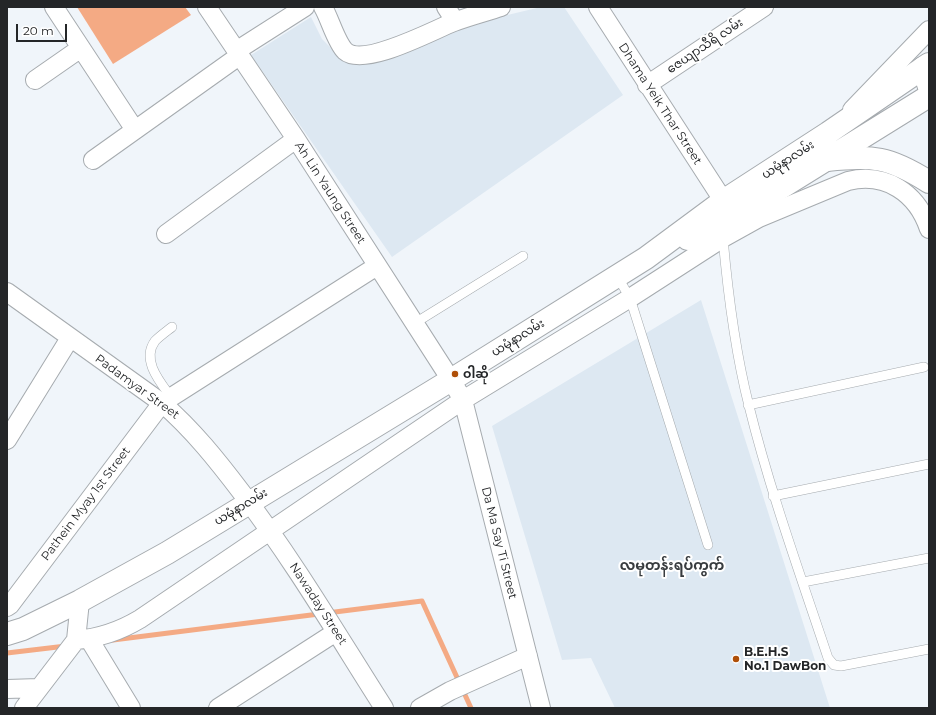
<!DOCTYPE html>
<meta charset="utf-8">
<style>
body{margin:0}
#map{position:relative;width:936px;height:715px;overflow:hidden;background:#f0f5fa;font-family:Montserrat,sans-serif}
canvas{display:block}
.frame{position:absolute;inset:0;border:8px solid #242628;pointer-events:none}
.scale{position:absolute;left:16px;top:24px;width:51px;height:18px;box-sizing:border-box;border:2px solid #242628;border-top:0;padding-left:5px;font-size:12px;line-height:14px;white-space:nowrap;color:#242628;-webkit-text-stroke:3px #fff;paint-order:stroke}
</style>
<div id="map">
<canvas width="936" height="715"></canvas>
<div class="frame"></div>
<div class="scale">20 m</div>
</div>
<script>
const context = document.querySelector('canvas').getContext('2d');
context.lineJoin = 'round';
function fillPath(path, color) { context.fillStyle = color; context.fill(path, 'evenodd'); }
function stroke(path, color, width, dash) { context.strokeStyle = color; context.lineWidth = width; context.lineCap = dash ? 'butt' : 'round'; context.setLineDash(dash || []); context.stroke(path); }
function write(font, color, halo, rows, align = 'center') {
  context.font = font + ' Montserrat,"Noto Sans Myanmar",sans-serif'; context.lineWidth = 4; context.setLineDash([]); context.textBaseline = 'middle'; context.strokeStyle = halo; context.fillStyle = color; for (const [text, x, y, turn = 0] of rows) {
    context.save(); context.translate(x, y); context.rotate((+turn || 0) * Math.PI / 180); context.textAlign = isNaN(turn) ? turn : align; if (halo) context.strokeText(text, 0, 0); context.fillText(text, 0, 0); context.restore();
  }
}
fillPath(new Path2D(`
 M 541,7 L 564,7 L 623,95 L 392,257 L 251,55 L 311,17 L 322,39 L 340,57 L 360,65 L 394,55 L 478,22 Z
 M 701,300 L 830,708 L 615,708 L 591,658 L 562,660 L 492,426 Z`), '#dde8f2');
fillPath(new Path2D(`
 M 77,7 L 185,7 L 191,15 L 113,64 Z`), '#f4aa84');
stroke(new Path2D(`
 M 327,613 L 422,601 L 471,708
 M 113,640 L 319,614
 M 7,653 L 66,646`), '#f4aa84', 5);
const lane = new Path2D(`
 M 723,238 C 728,295 735,351 749,406 C 770,491 800,574 828,658 L 834,665 L 841,666 L 929,649
 M 617,276 L 630,298 L 708,545
 M 415,323 L 523,256
 M 171,397 C 160,382 141,360 155,341 C 160,336 167,331 172,327
 M 748,405 L 924,367
 M 773,496 L 929,464
 M 803,582 L 929,558`);
const street = new Path2D(`
 M 54,7 L 135,130
 M 207,7 L 296,139 L 451,380 L 463,400 L 541,708
 M 323,7 C 330,19 336,42 345,51 C 364,68 433,30 454,22 C 470,16 486,12 501,7
 M 446,7 L 455,21
 M 598,7 L 730,211
 M 236,51 L 305,7
 M 35,80 L 81,48
 M 647,85 L 764,7
 M 852,110 L 929,30
 M 93,160 L 239,56
 M 166,234 L 296,139
 M 7,292 L 162,403 C 193,430 217,460 242,493 C 294,561 338,636 384,708
 M 7,440 L 70,338
 M 7,607 L 10,605 L 162,403 L 377,266
 M 89,639 L 131,708
 M 76,640 C 100,638 120,631 140,619 L 463,400 L 630,298 L 723,238 L 759,218 L 848,181 C 886,172 917,193 929,229
 M 7,689 L 39,688
 M 24,708 L 76,640 L 80,601
 M 218,708 L 336,632
 M 420,708 L 450,691 L 528,656`);
const secondary = new Path2D(`
 M 688,239 L 734,217 L 929,96
 M 7,634 L 23,629 L 80,601 L 167,553 L 451,380 L 646,258 L 723,201 L 828,133 L 923,68`);
const primary = new Path2D(`
 M 929,64 L 923,68 L 929,87
 M 827,160 C 874,156 888,156 929,182`);
stroke(lane, '#a6abaf', 10);
stroke(street, '#a6abaf', 20);
stroke(secondary, '#a6abaf', 24);
stroke(primary, '#a6abaf', 24);
stroke(lane, '#fff', 9);
stroke(street, '#fff', 18);
stroke(secondary, '#fff', 22);
stroke(primary, '#fff', 22);
for (const [x, y, r, color] of [
 [455,374,4,"#af4f08"],
 [736,659,4,"#af4f08"]
]) { const dot = new Path2D(); dot.arc(x, y, r, 0, 2 * Math.PI); context.fillStyle = color; context.fill(dot); stroke(dot, '#fff', 1.5); }
write('12px', '#242628', '#fff', [
 ["ဇေယျာသီရိ လမ်း",705,46,-34],
 ["Dhama Yeik Thar Street",660,104,57],
 ["ယမုံနာလမ်း",788,160,-33],
 ["Ah Lin Yaung Street",330,193,57],
 ["ယမုံနာလမ်း",518,338,-32],
 ["Padamyar Street",137,387,36],
 ["Pathein Myay 1st Street",86,504,-53],
 ["ယမုံနာလမ်း",241,507,-31],
 ["Da Ma Say Ti Street",499,543,76],
 ["Nawaday Street",318,604,57]
]);
write('bold 12px', '#242628', '#fff', [
 ["ဝါဆို",463,374],
 ["B.E.H.S",744,652],
 ["No.1 DawBon",744,666]
], 'left');
write('bold 14px', '#383c3f', '#fff', [
 ["လမုတန်းရပ်ကွက်",672,566]
]);
</script>
